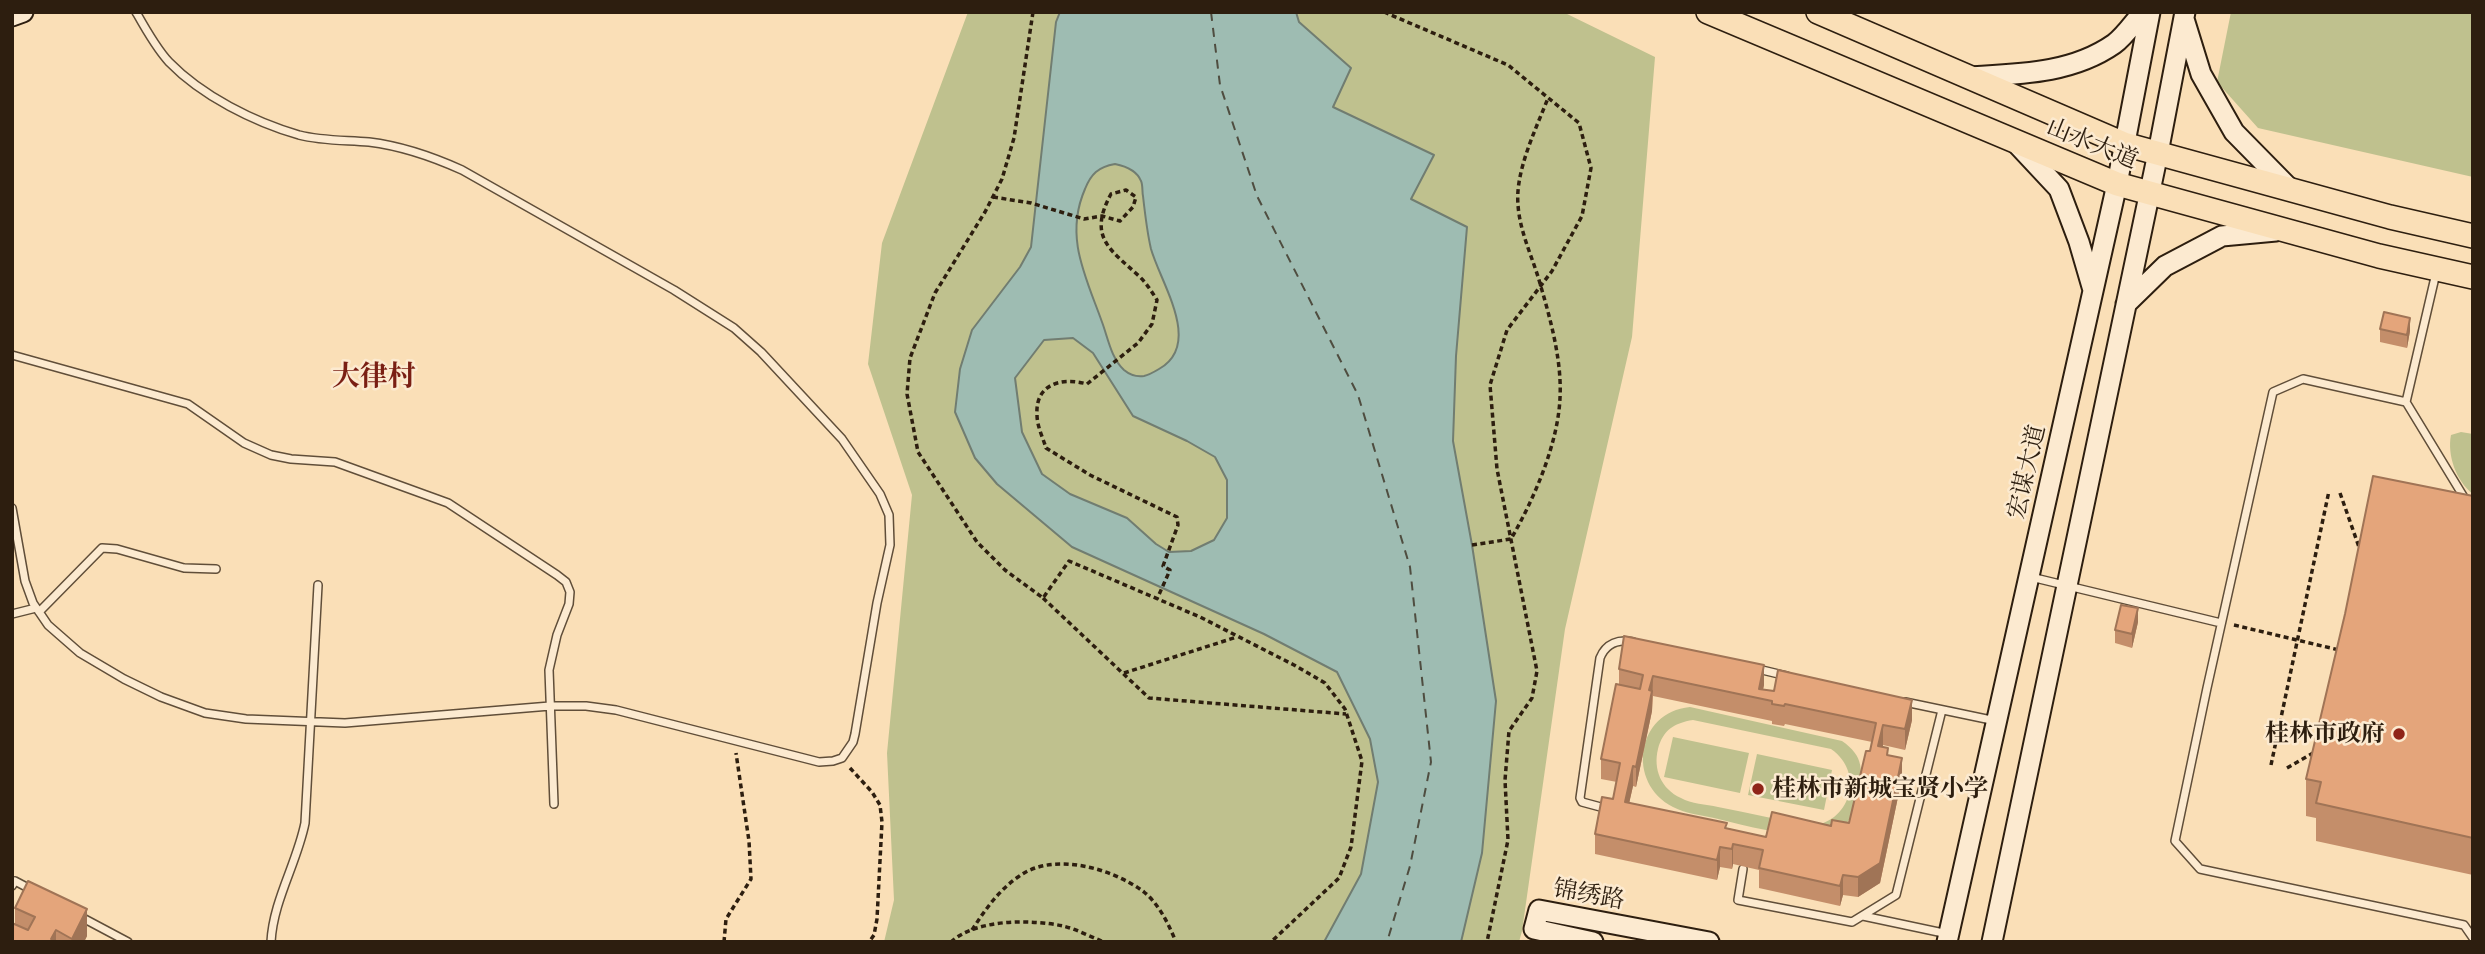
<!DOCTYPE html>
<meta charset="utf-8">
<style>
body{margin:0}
#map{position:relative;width:2485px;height:954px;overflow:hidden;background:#fadfb7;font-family:"Libre Caslon Text",serif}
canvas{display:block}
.frame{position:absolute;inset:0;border:14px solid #2d1e0f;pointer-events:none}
</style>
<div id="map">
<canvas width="2485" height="954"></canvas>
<div class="frame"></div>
</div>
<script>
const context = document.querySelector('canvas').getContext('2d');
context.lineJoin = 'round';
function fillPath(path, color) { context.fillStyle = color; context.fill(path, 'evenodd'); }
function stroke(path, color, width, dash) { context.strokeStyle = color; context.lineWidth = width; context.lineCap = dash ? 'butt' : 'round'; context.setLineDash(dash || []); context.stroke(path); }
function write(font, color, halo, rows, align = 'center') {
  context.font = font + ' "Libre Caslon Text","Noto Serif SC",serif'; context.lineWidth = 5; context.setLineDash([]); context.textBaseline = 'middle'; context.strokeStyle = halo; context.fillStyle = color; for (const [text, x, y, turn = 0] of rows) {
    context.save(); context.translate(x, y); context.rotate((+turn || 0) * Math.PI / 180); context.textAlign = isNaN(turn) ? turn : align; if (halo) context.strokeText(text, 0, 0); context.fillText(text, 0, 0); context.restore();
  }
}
fillPath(new Path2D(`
 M 968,12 L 1563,12 L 1655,57 L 1632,337 L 1565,629 L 1522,931 L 1519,942 L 884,942 L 894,900 L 887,753 L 912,495 L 868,364 L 882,243 Z
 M 2231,12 L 2473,12 L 2473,177 L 2258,128 L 2217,82 Z
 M 2461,432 L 2473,434 L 2473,494 C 2456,481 2447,455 2451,435 Z
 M 1690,707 L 1842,741 C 1864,756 1863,771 1858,795 C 1855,809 1852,819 1841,829 C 1817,829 1790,834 1766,830 C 1749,827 1732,822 1714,818 C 1701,815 1686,814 1673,807 C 1626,783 1636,712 1690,707 ZM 1693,720 L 1831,749 C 1866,773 1850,825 1808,826 C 1778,819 1748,813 1718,807 C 1706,804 1691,804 1681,798 C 1661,789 1653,769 1658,749 C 1663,730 1674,723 1693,720 Z
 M 1673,737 L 1749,753 L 1740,793 L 1664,777 Z
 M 1757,754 L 1832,770 L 1824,810 L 1748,795 Z`), '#bfc18e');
const water = new Path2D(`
 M 1060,12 L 1296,12 L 1299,22 L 1351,68 L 1333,107 L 1434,155 L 1411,199 L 1467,227 L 1456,356 L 1453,441 L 1472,545 L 1496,701 L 1482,853 L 1461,942 L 1324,942 L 1361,874 L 1378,782 L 1370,739 L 1337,672 L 1264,634 L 1072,547 L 997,484 L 975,458 L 955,412 L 960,369 L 972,330 L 1020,267 L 1031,247 L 1056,22 ZM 1115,164 C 1125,166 1137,171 1141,181 C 1143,185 1142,192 1143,196 C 1145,214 1147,232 1151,249 C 1161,284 1203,344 1159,369 C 1154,372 1149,375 1144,376 C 1137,377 1130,375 1124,370 C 1111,358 1108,338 1102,322 C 1086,277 1064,237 1085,189 C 1091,174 1098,167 1115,164 ZM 1073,338 L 1093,353 L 1133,416 L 1187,441 L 1215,457 L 1227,480 L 1227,518 L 1214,540 L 1191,551 L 1169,552 L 1156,544 L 1127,518 L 1070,494 L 1042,474 L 1022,432 L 1015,378 L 1044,340 Z`);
fillPath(water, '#9ebcb2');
stroke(water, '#717d71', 2);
stroke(new Path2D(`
 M 1211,12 L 1220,85 L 1257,196 L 1358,395 L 1410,567 L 1431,762 L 1410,866 L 1387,942`), '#4f4d40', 2, [9, 7]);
const lane = new Path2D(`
 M 2436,273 L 2406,402 L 2465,499 L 2473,503
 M 12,355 L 188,404 L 244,443 L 271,455 L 291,459 L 335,462 L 448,503 L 557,575 L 566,582 L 570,592 L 569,604 L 557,635 L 549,670 L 554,804
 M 2406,402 L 2303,379 L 2273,392 L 2207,688 L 2175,841 L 2200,869 L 2464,925 L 2473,938
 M 12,508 L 25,581 L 33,603 L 48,625 L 80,653 L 124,679 L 161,697 L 205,713 L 246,719 L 345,723 L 550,706 L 586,706 L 616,710 L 819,762 L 833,761 L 842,758 L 853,742 L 855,734 L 877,603 L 890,545 L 889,515 L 880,494 L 842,439 L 761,352 L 734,328 L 674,290 L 462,170 C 431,156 402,146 369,142 C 346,140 322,141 299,135 C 254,122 202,96 169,62 C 156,48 145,28 136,12
 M 2031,577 L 2221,623
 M 39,612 L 102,548 L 117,549 L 184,568 L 216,569
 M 12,614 L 36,608
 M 1758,669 L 1787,676
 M 1905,702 L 1996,721
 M 1608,809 L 1582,802 L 1580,798 L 1600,658 C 1606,643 1619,639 1633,642
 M 1743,869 L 1738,900 L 1852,922 L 1896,895 L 1942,710
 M 12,886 L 15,881 L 34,891
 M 1863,916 L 1948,934
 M 81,917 L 128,942
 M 271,942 C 273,901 297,863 305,823 L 318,585`);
const secondary = new Path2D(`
 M 12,16 L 23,12
 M 2184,19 L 2201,74 L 2234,132 L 2291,190
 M 1968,77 C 2018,74 2071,74 2114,44 C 2125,36 2134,22 2143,12
 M 2016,143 L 2059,189 L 2079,242 L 2093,290
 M 2126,304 L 2165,266 L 2222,236 L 2276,231
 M 1593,942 L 1534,929 L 1539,910 L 1709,942
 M 1947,942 L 2117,184 L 2150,12
 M 1992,942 L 2158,153 L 2185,12`);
const primary = new Path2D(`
 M 1708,12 L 2117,184 L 2379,256 L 2473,277
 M 1818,12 L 2124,144 L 2390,217 L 2473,236`);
stroke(lane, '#604e39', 10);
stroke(secondary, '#2d1e0f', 23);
stroke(primary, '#2d1e0f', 26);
stroke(new Path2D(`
 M 1033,12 L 1014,138 L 1002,179 L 985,212 L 935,293 L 910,358 L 907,394 L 918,452 L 977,542 L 1005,570 L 1043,598 L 1069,561 L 1200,617 L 1294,665 L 1325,683 L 1345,709 L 1362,761 L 1351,847 L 1339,878 L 1271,942
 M 1384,12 L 1508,65 L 1579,123 L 1591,168 L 1582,216 L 1552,271 L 1507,330 L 1490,385 L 1497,469 L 1537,671 L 1532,698 L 1509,731 L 1505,780 L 1508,840 L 1487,942
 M 993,197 L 1031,203 L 1084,219 L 1102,216 L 1120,221 L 1133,207 L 1136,197 L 1126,190 L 1111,194 C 1087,238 1111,250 1140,277 C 1147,284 1152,292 1157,300 L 1152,324 L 1138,343 L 1087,384 C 1061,377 1035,384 1037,415 C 1037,426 1043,438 1046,448 L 1090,475 L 1177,517 L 1178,525 L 1163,566 L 1170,570 L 1157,599
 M 2340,493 L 2359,547
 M 1472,545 L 1511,539 C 1534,499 1558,444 1560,398 C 1562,362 1551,321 1541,287 C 1534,260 1520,234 1518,205 C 1515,171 1536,129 1548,98
 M 1043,598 L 1149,698 L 1346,714
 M 2234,625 L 2339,650
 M 1124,673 L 1237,637
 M 2271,765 L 2329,491
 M 850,768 L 872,792 L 880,805 L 882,822 L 877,919 L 874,935 L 869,942
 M 2287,768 L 2315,752
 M 972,930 C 985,910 998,891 1018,877 C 1052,851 1112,868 1144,892 C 1159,904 1169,925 1176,942
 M 724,942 L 726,919 L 751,879 L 749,841 L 736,753
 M 951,942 C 976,919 1030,919 1063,926 C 1076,929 1091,937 1104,942`), '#2d1e0f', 3.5, [5, 3.5]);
stroke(lane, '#fcead0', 7);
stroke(secondary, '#fcead0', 19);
stroke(primary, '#fadfb7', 23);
fillPath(new Path2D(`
 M 2380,329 L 2410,331 L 2407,348 L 2380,342 Z
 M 2473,496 L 2473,875 L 2316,841 L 2316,818 L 2306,816 L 2306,779 Z
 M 2138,622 L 2132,648 L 2115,643 L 2115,630 Z
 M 1619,669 L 1764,685 L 1763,689 L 1912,720 L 1905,750 L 1883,745 L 1883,747 L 1902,778 L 1880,883 L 1858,897 L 1843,895 L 1840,906 L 1759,888 L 1759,870 L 1733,864 L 1732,869 L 1720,867 L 1717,880 L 1595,854 L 1595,834 L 1613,799 L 1617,782 L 1601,779 L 1601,759 L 1619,684 ZM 1653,696 L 1772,721 L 1772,724 L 1784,726 L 1785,724 L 1872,742 L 1849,823 L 1766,837 L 1727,828 L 1629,803 L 1633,786 L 1636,787 L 1652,711 Z
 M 15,908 L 87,936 L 84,942 L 12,942 L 15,924 Z`), '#c48e6a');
fillPath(new Path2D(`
 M 2410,318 L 2410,331 L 2407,348 L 2407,335 Z
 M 2138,608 L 2138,622 L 2132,648 L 2132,634 Z
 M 1764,665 L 1764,685 L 1761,699 L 1759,689 Z
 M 1653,676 L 1652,711 L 1636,787 L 1636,767 L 1649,690 Z
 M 1912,700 L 1912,720 L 1905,750 L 1905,729 Z
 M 1883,725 L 1883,745 L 1878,766 L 1878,746 Z
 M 1902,758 L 1902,778 L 1880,883 L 1858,897 L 1858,877 Z
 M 1633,766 L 1633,786 L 1625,822 L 1625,802 Z
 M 1733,844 L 1733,864 L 1732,869 L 1732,849 Z
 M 1720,847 L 1720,867 L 1717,880 L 1717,860 Z
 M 1843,875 L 1843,895 L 1840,906 L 1840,886 Z
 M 87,909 L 87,936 L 84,942 L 72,942 L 72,939 Z
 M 56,930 L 56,942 L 51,939 Z`), '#a07456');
const building = new Path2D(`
 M 2384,312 L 2410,318 L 2407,335 L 2380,329 Z
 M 2373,476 L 2473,496 L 2473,838 L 2316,803 L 2321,782 L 2306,779 L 2345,614 Z
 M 2121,605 L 2138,608 L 2132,634 L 2115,630 Z
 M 1624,636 L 1764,665 L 1759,689 L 1774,691 L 1778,670 L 1912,700 L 1905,729 L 1883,725 L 1878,746 L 1888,748 L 1887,755 L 1902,758 L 1880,863 L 1858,877 L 1843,875 L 1840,886 L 1759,868 L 1763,850 L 1733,844 L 1732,849 L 1720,847 L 1717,860 L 1595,834 L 1602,797 L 1613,799 L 1620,763 L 1601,759 L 1616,684 L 1640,689 L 1643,675 L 1619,669 ZM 1653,676 L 1772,701 L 1772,704 L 1784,706 L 1785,704 L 1876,723 L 1870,751 L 1866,751 L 1849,823 L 1832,820 L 1831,826 L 1772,812 L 1766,837 L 1725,828 L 1727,823 L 1625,802 L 1633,766 L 1636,767 L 1652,691 L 1649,690 Z
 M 28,881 L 87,909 L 72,939 L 56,930 L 51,939 L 56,942 L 12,942 L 12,923 L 28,930 L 35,917 L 15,908 Z`);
fillPath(building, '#e4a57b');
stroke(building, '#a07456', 2);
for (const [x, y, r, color] of [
 [2399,734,7,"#8f2418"],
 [1758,789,7,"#8f2418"]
]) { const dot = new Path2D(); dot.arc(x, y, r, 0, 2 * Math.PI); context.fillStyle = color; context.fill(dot); stroke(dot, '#fcead0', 2.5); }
write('24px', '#2d1e0f', '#fcead0', [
 ["山水大道",2092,144,22],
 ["宏谋大道",2027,472,-77],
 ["锦绣路",1589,895,10]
]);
write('bold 24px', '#2d1e0f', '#fcead0', [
 ["桂林市政府",2385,734],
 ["桂林市新城宝贤小学",1772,789,"left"]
], 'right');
write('bold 28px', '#7a1f14', '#fcead0', [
 ["大律村",374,377]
]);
</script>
